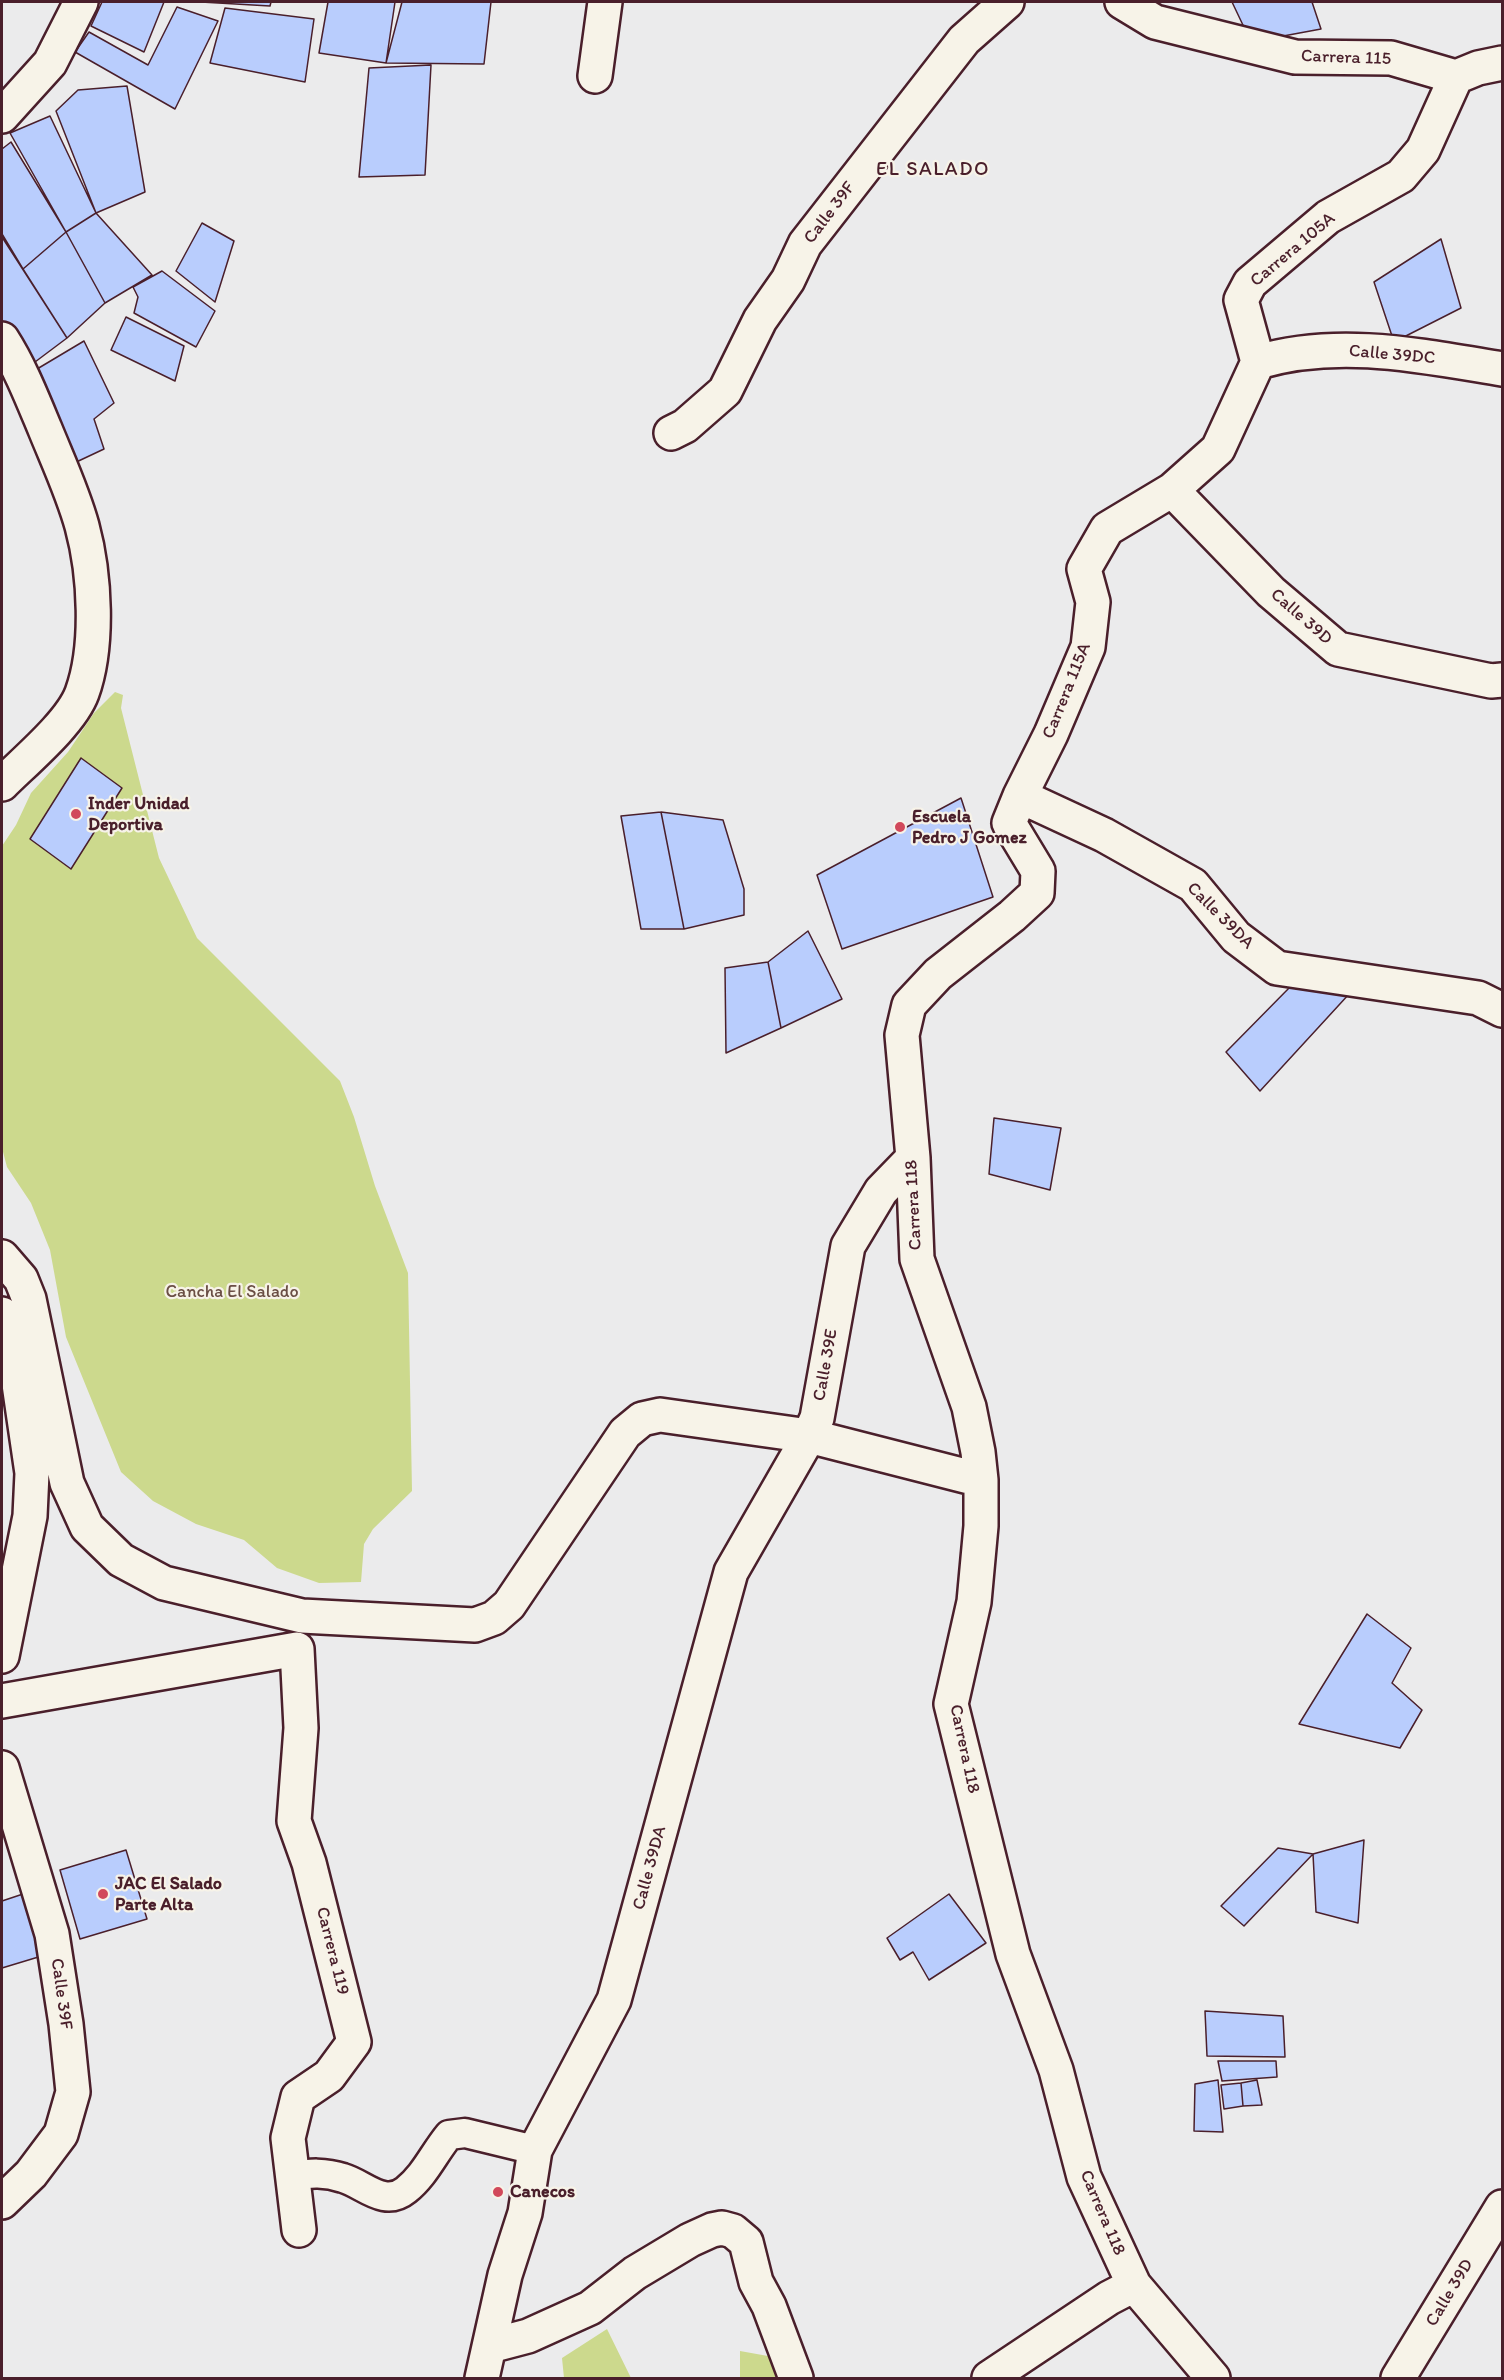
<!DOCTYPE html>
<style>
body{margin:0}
#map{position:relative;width:1504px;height:2380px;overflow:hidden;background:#ebebec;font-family:Itim,sans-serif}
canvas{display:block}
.frame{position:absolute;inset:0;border:3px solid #4a1f2b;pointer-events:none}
</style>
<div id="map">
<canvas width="1504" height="2380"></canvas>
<div class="frame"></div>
</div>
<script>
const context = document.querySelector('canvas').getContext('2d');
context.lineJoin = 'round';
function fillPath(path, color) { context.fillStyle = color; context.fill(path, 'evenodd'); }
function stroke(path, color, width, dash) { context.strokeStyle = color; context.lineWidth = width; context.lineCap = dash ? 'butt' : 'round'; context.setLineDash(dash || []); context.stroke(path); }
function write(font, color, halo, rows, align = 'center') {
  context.font = font + ' Itim,sans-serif'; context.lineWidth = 4.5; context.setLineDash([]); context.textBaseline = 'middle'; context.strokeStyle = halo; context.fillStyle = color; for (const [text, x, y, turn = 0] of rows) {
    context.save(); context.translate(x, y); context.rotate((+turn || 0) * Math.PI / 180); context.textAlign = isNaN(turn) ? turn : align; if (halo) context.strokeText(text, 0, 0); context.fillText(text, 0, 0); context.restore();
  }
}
fillPath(new Path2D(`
 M 115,692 L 123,695 L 121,708 L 159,858 L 197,938 L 340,1081 L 354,1117 L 375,1186 L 408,1273 L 412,1491 L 373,1529 L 364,1544 L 361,1582 L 319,1583 L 277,1568 L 244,1540 L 196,1524 L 153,1501 L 121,1472 L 66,1337 L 50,1250 L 31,1203 L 7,1167 L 2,1148 L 2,846 L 16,825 L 31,793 L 68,752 L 94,713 Z
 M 607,2329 L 631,2378 L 564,2378 L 562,2358 Z
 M 740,2351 L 779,2358 L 785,2378 L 740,2378 Z`), '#ccd98d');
const building = new Path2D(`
 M 102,2 L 164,2 L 144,52 L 91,26 Z
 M 201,2 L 271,2 L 270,6 Z
 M 328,2 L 395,2 L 386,63 L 319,53 Z
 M 402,2 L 491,2 L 484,64 L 386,63 Z
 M 1232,2 L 1312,2 L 1321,29 L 1251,42 Z
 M 177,7 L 218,21 L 175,109 L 75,52 L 89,32 L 148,65 Z
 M 225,8 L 314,19 L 305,82 L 210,63 Z
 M 431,65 L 425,175 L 359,177 L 369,68 Z
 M 127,86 L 145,192 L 96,213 L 56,111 L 78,90 Z
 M 50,116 L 96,213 L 66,232 L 10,133 Z
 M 11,142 L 66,232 L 23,269 L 2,234 L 2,149 Z
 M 96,213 L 152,275 L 105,303 L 66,232 Z
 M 202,223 L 234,241 L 215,302 L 176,271 Z
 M 66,232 L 105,303 L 67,338 L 23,269 Z
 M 2,237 L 67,338 L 27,368 L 2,326 Z
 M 1441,239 L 1461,308 L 1394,342 L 1374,282 Z
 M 162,271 L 215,311 L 196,347 L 134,313 L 138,297 L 133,287 Z
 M 126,317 L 184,346 L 175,381 L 111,350 Z
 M 84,341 L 114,403 L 94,419 L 104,449 L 70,465 L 32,372 Z
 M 81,758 L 122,788 L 71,869 L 30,839 Z
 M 961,798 L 993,897 L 842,949 L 817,875 Z
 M 661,812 L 684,929 L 641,929 L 621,816 Z
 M 661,812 L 723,820 L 744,889 L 744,915 L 684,929 Z
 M 808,931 L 842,999 L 781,1028 L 768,962 Z
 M 768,962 L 781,1028 L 726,1053 L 725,968 Z
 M 1291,986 L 1350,993 L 1260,1091 L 1226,1052 Z
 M 994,1118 L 1061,1128 L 1050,1190 L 989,1174 Z
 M 1367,1614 L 1411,1648 L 1392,1683 L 1422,1710 L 1400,1748 L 1299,1724 Z
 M 1364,1840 L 1358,1923 L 1316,1912 L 1313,1854 Z
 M 1278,1848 L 1313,1854 L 1244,1926 L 1221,1906 Z
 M 126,1850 L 147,1919 L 80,1939 L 60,1870 Z
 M 26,1893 L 45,1955 L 2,1968 L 2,1901 Z
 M 949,1894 L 986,1943 L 929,1980 L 913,1952 L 900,1960 L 887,1938 Z
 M 1205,2011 L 1283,2016 L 1285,2057 L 1207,2056 Z
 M 1218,2061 L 1276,2061 L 1277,2077 L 1222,2081 Z
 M 1218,2080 L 1223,2132 L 1194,2131 L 1195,2084 Z
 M 1257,2080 L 1262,2105 L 1243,2106 L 1241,2083 Z
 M 1241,2083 L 1243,2106 L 1224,2109 L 1221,2085 Z`);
fillPath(building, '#b9cdfd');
stroke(building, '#4a1f2b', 1.5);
const pedestrian = new Path2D(`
 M 292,2176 C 310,2173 325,2172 343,2178 C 364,2184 384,2208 406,2190 C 425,2175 434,2153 449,2135 L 465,2133 L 535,2150`);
const minor = new Path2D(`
 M 1122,2 L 1155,22 L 1295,57 L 1391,58 L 1456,77 L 1478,68 L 1502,63
 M 595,76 L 605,2
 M 2,116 L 50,63 L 81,2
 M 2,339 C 20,367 32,398 45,429 C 58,461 73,493 82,526 C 95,574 99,646 82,693 C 71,723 25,761 2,784
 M 1258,362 L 1241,300 L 1250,283 L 1328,217 L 1401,176 L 1423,150 L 1456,77
 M 671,433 L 685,426 L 725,391 L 760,320 L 788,280 L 805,244 L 964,40 L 1007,2
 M 1172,490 L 1271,592 L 1338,649 L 1491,681 L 1502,680
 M 1020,796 L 1104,835 L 1193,885 L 1236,937 L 1277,968 L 1478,998 L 1502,1010
 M 2,1257 L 21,1279 L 29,1299 L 67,1483 L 87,1527 L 121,1560 L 164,1583 L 302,1616 L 475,1625 L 494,1618 L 509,1605 L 625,1433 L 642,1419 L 660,1415 L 809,1436 L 981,1480
 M 2,1314 L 17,1370 L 32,1473 L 30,1516 L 2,1656
 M 2,1701 L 297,1649 L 301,1728 L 294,1821 L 309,1863 L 354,2042 L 329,2076 L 298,2097 L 288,2138 L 299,2230
 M 2,1768 L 52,1934 L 66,2024 L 73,2092 L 61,2134 L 31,2174 L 2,2202
 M 490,2346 L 528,2336 L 590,2308 L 635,2273 L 690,2240 L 712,2230 L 722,2228 L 733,2231 L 746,2242 L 756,2282 L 769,2306 L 796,2378
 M 482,2378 L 505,2275 L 525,2213 L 535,2150 L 614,2000 L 731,1572 L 809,1436 L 817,1418 L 848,1246 L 881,1191 L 913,1158
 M 989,2378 L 1109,2298 L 1134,2285
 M 1213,2378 L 1134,2285 L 1084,2177 L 1056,2070 L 1013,1954 L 951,1704 L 974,1602 L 981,1526 L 981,1480 L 978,1452 L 969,1407 L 917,1259 L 913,1158 L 902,1035 L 909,1005 L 938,974 L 1012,916 L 1037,893 L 1038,871 L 1009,823 L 1020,796 L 1051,734 L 1088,647 L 1093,602 L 1084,569 L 1107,529 L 1172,490 L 1218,449 L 1258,362 C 1339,338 1422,356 1502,369
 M 1398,2378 L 1502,2207`);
stroke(pedestrian, '#4a1f2b', 33);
stroke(minor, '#4a1f2b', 38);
stroke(pedestrian, '#f7f3e8', 28);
stroke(minor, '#f7f3e8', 33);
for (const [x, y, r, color] of [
 [76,814,6,"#d1495b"],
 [900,827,6,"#d1495b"],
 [103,1894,6,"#d1495b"],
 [498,2192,6,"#d1495b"]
]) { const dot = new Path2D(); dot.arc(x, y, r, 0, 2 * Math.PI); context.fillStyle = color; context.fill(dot); stroke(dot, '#f7f3e8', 2); }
write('18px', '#4a1f2b', '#f7f3e8', [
 ["Carrera 115",1346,58,2],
 ["Calle 39F",830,213,-53],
 ["Carrera 105A",1293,250,-40],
 ["Calle 39DC",1392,355,5],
 ["Calle 39D",1301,617,41],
 ["Carrera 115A",1067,691,-68],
 ["Calle 39DA",1220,916,45],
 ["Carrera 118",914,1205,-93],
 ["Calle 39E",826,1365,-80],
 ["Carrera 118",964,1749,78],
 ["Calle 39DA",650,1868,-75],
 ["Carrera 119",332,1951,76],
 ["Calle 39F",61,1994,82],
 ["Carrera 118",1102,2213,67],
 ["Calle 39D",1450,2293,-59]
]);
write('bold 18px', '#4a1f2b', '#f7f3e8', [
 ["Inder Unidad",88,804],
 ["Deportiva",88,825],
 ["Escuela",912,817],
 ["Pedro J Gomez",912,838],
 ["JAC El Salado",115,1884],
 ["Parte Alta",115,1905],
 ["Canecos",510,2192]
], 'left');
write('18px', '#6a4e44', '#f7f3e8', [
 ["Cancha El Salado",232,1292]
]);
context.letterSpacing = '1.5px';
write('20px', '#4a1f2b', '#f7f3e8', [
 ["EL SALADO",933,170]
]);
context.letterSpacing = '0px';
</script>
